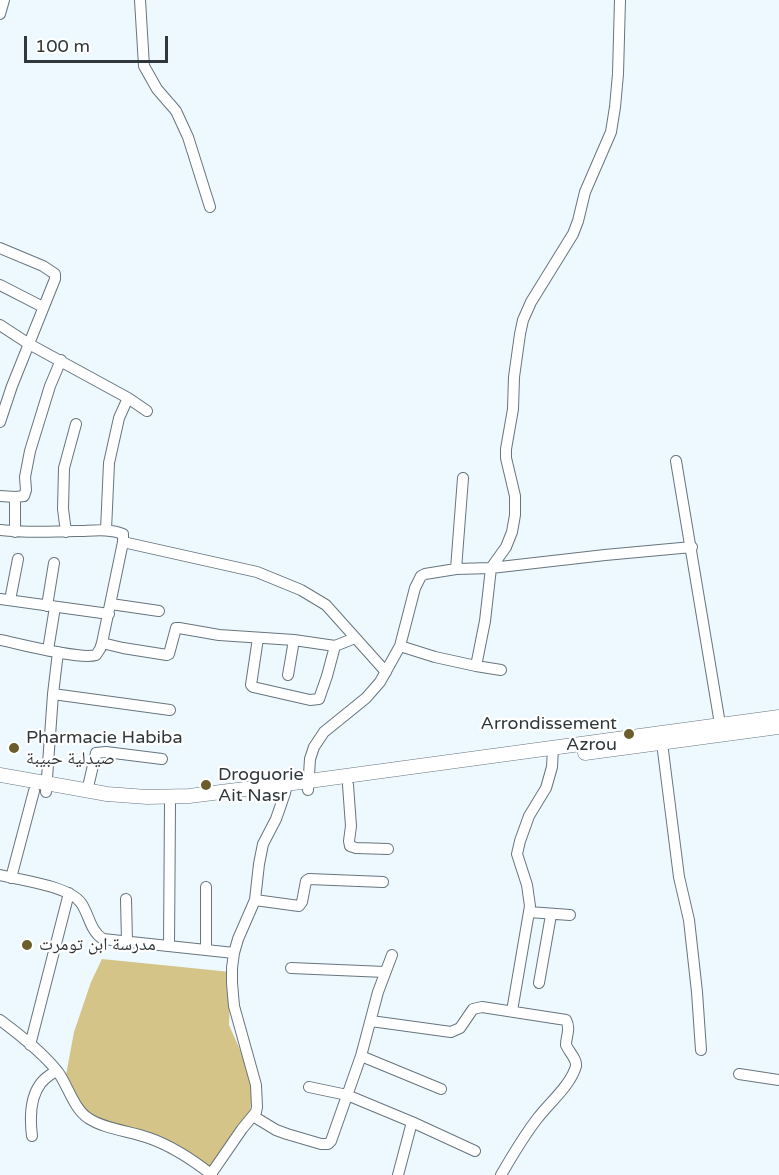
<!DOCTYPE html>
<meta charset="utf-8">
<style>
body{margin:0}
#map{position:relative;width:779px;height:1175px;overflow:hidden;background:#eef8ff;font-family:"Varela Round",sans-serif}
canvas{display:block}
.scale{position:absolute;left:24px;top:36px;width:144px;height:27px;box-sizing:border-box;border:3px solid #31383c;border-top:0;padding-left:8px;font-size:18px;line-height:21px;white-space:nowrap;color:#31383c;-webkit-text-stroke:4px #fff;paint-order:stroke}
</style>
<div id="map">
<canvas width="779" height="1175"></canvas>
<div class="scale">100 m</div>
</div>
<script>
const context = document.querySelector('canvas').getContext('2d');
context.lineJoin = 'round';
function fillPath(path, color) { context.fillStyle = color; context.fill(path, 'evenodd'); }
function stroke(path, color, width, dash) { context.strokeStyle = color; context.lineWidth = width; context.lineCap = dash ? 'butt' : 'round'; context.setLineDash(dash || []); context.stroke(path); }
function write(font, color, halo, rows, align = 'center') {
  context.font = font + ' "Varela Round","Noto Naskh Arabic",sans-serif'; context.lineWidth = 4.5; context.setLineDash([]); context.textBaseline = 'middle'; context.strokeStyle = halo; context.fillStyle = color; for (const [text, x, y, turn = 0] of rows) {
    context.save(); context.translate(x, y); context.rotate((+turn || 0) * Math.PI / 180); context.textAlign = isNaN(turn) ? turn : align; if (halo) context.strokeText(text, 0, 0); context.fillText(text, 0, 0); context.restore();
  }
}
fillPath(new Path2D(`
 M 102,959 L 231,972 L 229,1025 L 245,1061 L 252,1095 L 249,1119 L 212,1170 L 168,1141 L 85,1119 L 66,1075 L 74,1032 L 91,982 Z`), '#d5c487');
const minor = new Path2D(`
 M 140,0 L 144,66 L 157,89 L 176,111 L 188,137 L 210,207
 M 0,14 L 4,0
 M 0,248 L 43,266 L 55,274 L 55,279 L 12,386 L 0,422
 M 0,285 L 43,307
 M 0,325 L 29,344 L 128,398 L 147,411
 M 676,461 L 720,724
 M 0,496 L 15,497 L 24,496 L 26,490 L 25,477 L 30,451 L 50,386 L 61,360
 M 15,497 L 15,532
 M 0,530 C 25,533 51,532 76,531 C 91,531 109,528 123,534 L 123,542 L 102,643 L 100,649 L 96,655 C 80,660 20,644 0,640
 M 106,530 L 109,463 L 119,418 L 128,398
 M 66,532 L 63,509 L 64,468 L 76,424
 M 123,542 L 257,572 L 301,590 L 326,605 L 386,672
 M 456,569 L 463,478
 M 0,599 L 109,614
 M 10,600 L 18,559
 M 111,604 L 159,611
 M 47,606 L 54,563
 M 258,638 L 251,685 L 253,687 L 310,700 L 319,699 L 327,676 L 335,646
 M 102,643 L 123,648 L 167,655 L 169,654 L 176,628 L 179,628 L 219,635 L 294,640 L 335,646 L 355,638
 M 400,646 L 435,657 L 476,666
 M 48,650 L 55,607
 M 501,670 L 476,666 L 485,621 L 491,568 L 506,547 L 512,532 L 515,515 L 515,496 L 506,458 L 506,449 L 513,409 L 514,377 L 520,334 L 523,320 L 531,302 L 573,234 L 578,221 L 585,192 L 611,132 L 615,107 L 618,74 L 620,0
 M 288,675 L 294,640
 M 53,694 L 170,710
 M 661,735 L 679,877 L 689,920 L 697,992 L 701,1050
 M 348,785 L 351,826 L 349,841 L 350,846 L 356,848 L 388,849
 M 308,790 L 310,759 L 314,747 L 324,732 L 366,698 L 380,682 L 400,646 L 415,588 L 421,576 L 425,574 L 456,569 L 491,568 L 605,555 L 692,547
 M 87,791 L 96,753 L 106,752 L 162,759
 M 46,792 L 53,694 L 58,652
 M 0,875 C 20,880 69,886 81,903 C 89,914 90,931 103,939 L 234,953
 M 11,878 L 34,791
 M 206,887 L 206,950
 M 126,899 L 127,942
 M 255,900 L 299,906 L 302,902 L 306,881 L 309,879 L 383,882
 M 529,912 L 570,915
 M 169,946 L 170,804
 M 291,968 L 385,972
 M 539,983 L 551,915
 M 512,1011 L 530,906 L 527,885 L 517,854 L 520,841 L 529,816 L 546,788 L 552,767 L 553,748
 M 0,1020 C 20,1035 42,1052 58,1072 C 68,1086 74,1109 88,1118 C 104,1129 130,1131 149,1138 C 172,1146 193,1160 212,1175
 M 371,1021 L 451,1032 L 460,1028 L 473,1009 L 482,1007 L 566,1020 C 571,1029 566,1036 566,1045 C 569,1052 577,1059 576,1066 C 571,1085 549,1103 537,1119 C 523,1137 512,1156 501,1175
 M 30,1045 L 69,893
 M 361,1056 L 441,1089
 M 739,1074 L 779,1080
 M 309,1087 L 347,1095 L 412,1122 L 475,1151
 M 253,1116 L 276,1130 L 287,1134 L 321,1144 L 328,1144 L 331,1141 L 361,1056 L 378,992 L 392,955
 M 32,1136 C 30,1120 30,1097 41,1083 C 45,1078 51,1074 56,1071
 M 211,1174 L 242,1129 L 256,1112 L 257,1107 L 256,1085 L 234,1006 L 232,983 L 232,968 L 234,953 L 238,939 L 255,900 L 259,864 L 263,844 L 276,819 L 285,793 L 287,784
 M 398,1175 L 412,1122`);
const major = new Path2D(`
 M 585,753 L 779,727
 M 0,775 L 107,794 L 147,797 L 189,796 L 309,781 L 779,717`);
stroke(minor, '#67757f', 12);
stroke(major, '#67757f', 15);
stroke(minor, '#fff', 10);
stroke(major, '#fff', 14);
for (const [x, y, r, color] of [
 [629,734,6,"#6b5e2b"],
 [14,748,6,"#6b5e2b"],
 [206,785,6,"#6b5e2b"],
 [27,945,6,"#6b5e2b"]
]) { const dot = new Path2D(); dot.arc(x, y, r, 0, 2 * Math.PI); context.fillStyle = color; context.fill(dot); stroke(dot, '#fff', 2); }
write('18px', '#31383c', '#fff', [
 ["Arrondissement",617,724,"right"],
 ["Azrou",617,745,"right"],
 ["Pharmacie Habiba",26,738],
 ["صيدلية حبيبة",26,759],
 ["Droguorie",218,775],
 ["Ait Nasr",218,796],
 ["مدرسة ابن تومرت",39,945]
], 'left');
</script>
